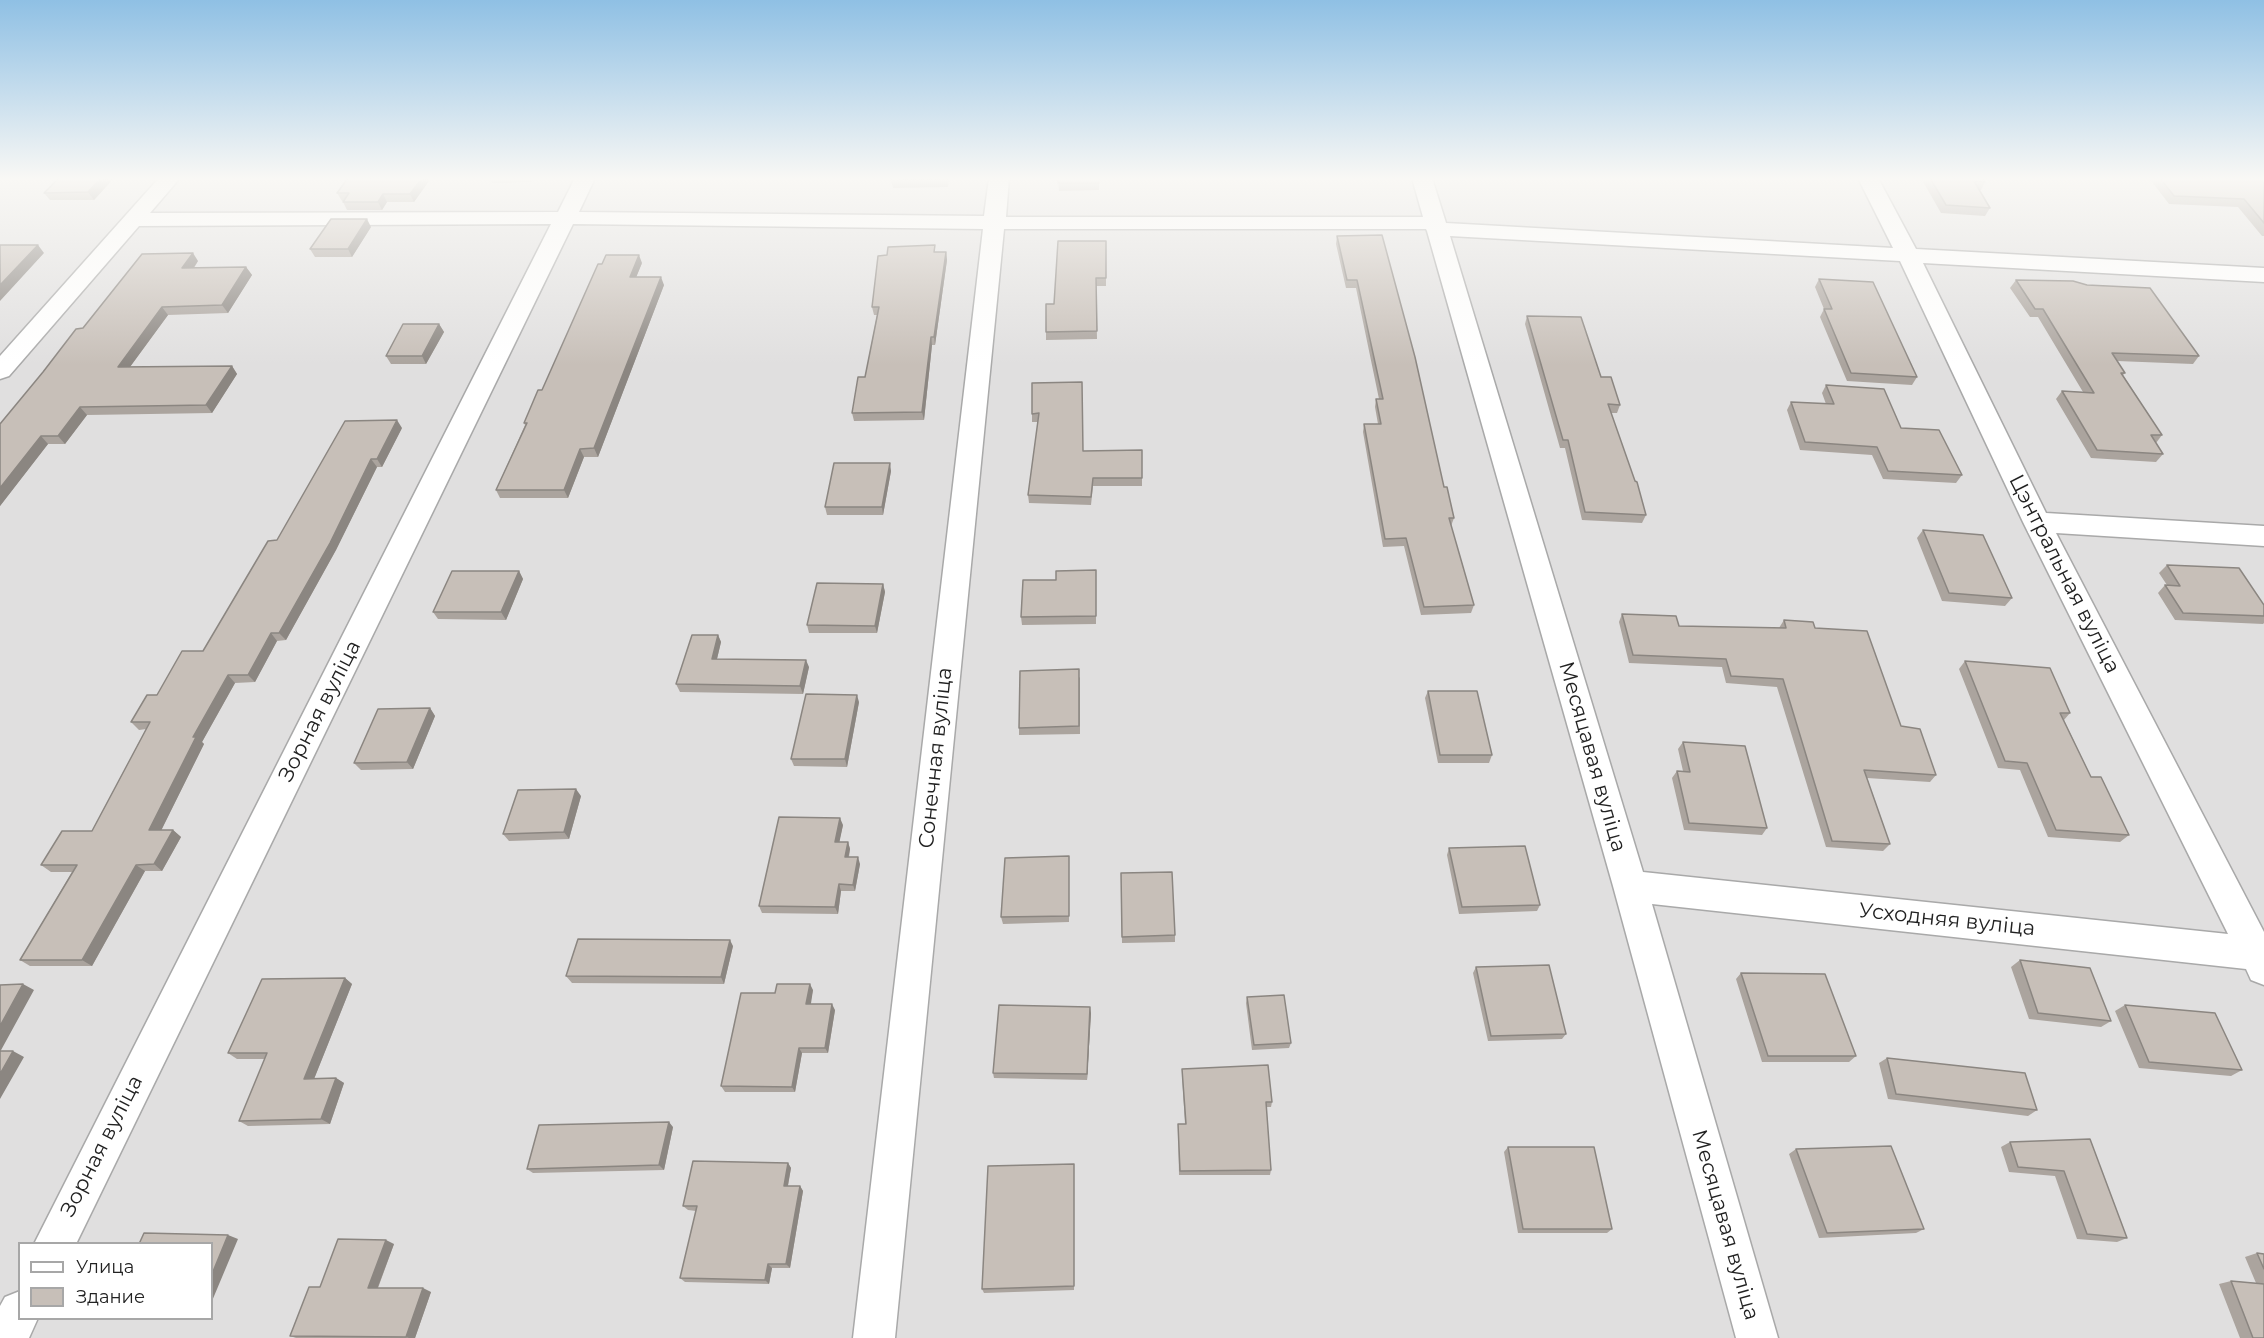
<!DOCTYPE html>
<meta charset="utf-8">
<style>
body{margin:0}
#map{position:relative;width:2264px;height:1338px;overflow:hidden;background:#f2efe9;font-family:Montserrat,sans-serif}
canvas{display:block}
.legend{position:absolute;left:18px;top:1242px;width:195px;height:78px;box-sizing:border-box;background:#fff;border:2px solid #a7a7a7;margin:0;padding:8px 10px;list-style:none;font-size:18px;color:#222}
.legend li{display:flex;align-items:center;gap:12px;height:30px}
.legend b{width:30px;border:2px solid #a7a7a7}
</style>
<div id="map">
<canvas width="2264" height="1338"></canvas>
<ul class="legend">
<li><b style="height:8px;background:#fff"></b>Улица</li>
<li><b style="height:16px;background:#c7bfb8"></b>Здание</li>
</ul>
</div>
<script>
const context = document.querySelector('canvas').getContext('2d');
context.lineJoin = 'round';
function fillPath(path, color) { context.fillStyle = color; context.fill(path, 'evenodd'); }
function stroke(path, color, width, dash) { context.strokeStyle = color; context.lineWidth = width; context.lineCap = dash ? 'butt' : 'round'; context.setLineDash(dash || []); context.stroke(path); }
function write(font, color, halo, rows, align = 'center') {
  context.font = font + ' Montserrat,sans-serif'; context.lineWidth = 5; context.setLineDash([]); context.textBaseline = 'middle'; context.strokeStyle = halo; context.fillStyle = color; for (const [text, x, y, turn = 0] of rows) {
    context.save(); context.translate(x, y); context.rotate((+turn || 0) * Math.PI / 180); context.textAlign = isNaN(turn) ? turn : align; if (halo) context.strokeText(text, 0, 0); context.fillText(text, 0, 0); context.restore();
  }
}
fillPath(new Path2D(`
 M 0,178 L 2264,178 L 2264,1338 L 0,1338 ZM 20,1244 L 212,1244 L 212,1318 L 20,1318 Z`), '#e0dfdf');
const street = new Path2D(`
 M 159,178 L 180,178 L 150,213 L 558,212 L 575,178 L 595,178 L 579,212 L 984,216 L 989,178 L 1009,178 L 1006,217 L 1423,217 L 1412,178 L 1432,178 L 1446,223 L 1893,248 L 1858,178 L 1878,178 L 1916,249 L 2264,268 L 2264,282 L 1923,263 L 2046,513 L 2264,526 L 2264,546 L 2056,533 L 2264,932 L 2264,985 L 2251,980 L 2246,969 L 1652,904 L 1778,1338 L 1736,1338 L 1613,886 L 1427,231 L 1426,229 L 1004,229 L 895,1338 L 853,1338 L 983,229 L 573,224 L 76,1244 L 34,1244 L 551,224 L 139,226 L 9,376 L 0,379 L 0,356 ZM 1450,236 L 1900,261 L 2023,522 L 2228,934 L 1643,872 Z
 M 20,1291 L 20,1318 L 38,1318 L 29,1338 L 0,1338 L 0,1306 L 5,1297 Z`);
stroke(street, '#a9a9a9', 3);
fillPath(street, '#fff');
fillPath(new Path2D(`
 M 59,178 L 114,178 L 94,200 L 50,200 L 44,193 Z
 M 348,178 L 431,178 L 414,202 L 387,202 L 382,210 L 347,210 L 343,202 L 343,201 L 342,201 L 337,193 Z
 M 490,178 L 533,178 L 531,182 L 492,183 Z
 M 949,178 L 948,187 L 893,188 L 891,180 Z
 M 1058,178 L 1099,178 L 1099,190 L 1059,191 Z
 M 1921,178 L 1983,178 L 1985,182 L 1981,190 L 1979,190 L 1990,208 L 1985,216 L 1941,213 Z
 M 2149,178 L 2264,178 L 2264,236 L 2262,236 L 2238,207 L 2169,204 Z
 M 371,227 L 352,257 L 315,257 L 310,249 Z
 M 1382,235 L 1444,487 L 1454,518 L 1451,526 L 1474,605 L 1471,613 L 1421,615 L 1404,546 L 1383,547 L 1363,432 L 1364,424 L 1378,424 L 1375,407 L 1376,399 L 1379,399 L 1356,288 L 1346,288 L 1336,244 L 1337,236 Z
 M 1106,241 L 1106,286 L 1096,286 L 1097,339 L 1046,340 L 1046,332 L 1054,304 Z
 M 936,252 L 946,252 L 947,260 L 935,345 L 932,345 L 924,420 L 854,421 L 852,413 L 865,377 L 877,315 L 874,315 L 872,307 Z
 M 198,261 L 194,268 L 246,267 L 252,275 L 228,313 L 168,315 L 130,367 L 232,366 L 237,374 L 212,413 L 87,415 L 65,444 L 48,444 L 0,506 L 0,424 L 83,328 Z
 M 642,263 L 636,277 L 664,285 L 598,457 L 584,457 L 568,498 L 500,498 L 496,490 L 525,425 L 524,423 L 542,390 Z
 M 1819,279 L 1917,377 L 1912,385 L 1847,381 L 1820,317 L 1824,309 L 1815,287 Z
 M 2016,280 L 2199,356 L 2193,364 L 2117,361 L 2125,373 L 2123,375 L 2162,435 L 2156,443 L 2163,454 L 2156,462 L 2091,458 L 2056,399 L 2062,391 L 2083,392 L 2038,317 L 2030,317 L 2010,288 Z
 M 1527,316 L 1601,377 L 1620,405 L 1617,413 L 1611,413 L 1646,515 L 1642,523 L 1582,520 L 1565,448 L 1560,448 L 1525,324 Z
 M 439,324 L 444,332 L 426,364 L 391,364 L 386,356 Z
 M 1032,383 L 1083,451 L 1142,450 L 1142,486 L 1093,486 L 1091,505 L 1029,503 L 1028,495 L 1038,422 L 1032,422 Z
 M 1826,385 L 1901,428 L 1962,475 L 1956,483 L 1883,479 L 1872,455 L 1800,450 L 1787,410 L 1791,402 L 1826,404 L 1822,393 Z
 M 402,428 L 382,467 L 377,467 L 336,550 L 286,640 L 277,641 L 255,682 L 235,683 L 202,742 L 204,744 L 161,830 L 173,830 L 181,837 L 162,871 L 145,871 L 92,966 L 30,966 L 20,960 L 72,872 L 51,872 L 41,865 L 92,831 L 146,729 L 139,730 L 131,722 L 157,695 L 203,651 L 277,540 Z
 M 891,471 L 883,515 L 827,515 L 825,507 Z
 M 1923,530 L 2012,598 L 2005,606 L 1942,601 L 1917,538 Z
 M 2167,565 L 2264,605 L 2264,623 L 2263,624 L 2175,620 L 2158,593 L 2165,585 L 2167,585 L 2159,573 Z
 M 1096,570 L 1096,624 L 1022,625 L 1021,617 L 1056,580 Z
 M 519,571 L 523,579 L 506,620 L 438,619 L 433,612 Z
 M 883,584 L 885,592 L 877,633 L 809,633 L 807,625 Z
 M 1622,614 L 1679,626 L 1779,628 L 1784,620 L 1815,628 L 1901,726 L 1936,775 L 1930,782 L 1867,778 L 1890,844 L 1883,851 L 1826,847 L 1777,687 L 1726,683 L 1722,667 L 1629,663 L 1619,622 Z
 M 718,635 L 721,642 L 717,659 L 809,667 L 803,694 L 680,692 L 676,684 Z
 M 1965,661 L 2070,713 L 2064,720 L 2091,777 L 2129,835 L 2120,842 L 2048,837 L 2020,770 L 1998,768 L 1959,669 Z
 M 1080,677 L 1080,734 L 1019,735 L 1019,728 Z
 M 1428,691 L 1492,755 L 1489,763 L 1438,763 L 1425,698 Z
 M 859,702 L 847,767 L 794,766 L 791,759 Z
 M 430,708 L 435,716 L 413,769 L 361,770 L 354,763 Z
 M 1683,742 L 1767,828 L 1762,835 L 1684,830 L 1672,778 L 1677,771 L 1683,771 L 1678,749 Z
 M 581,796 L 569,839 L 509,841 L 503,834 Z
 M 843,825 L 839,842 L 848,842 L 850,849 L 849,857 L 860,864 L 855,891 L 841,891 L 838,914 L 762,913 L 759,906 Z
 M 1449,848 L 1540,905 L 1537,911 L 1459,914 L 1447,855 Z
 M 1069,856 L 1069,922 L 1003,924 L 1001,917 Z
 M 1121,873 L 1175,935 L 1175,942 L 1122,943 Z
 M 733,946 L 724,984 L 572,983 L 566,976 Z
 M 2020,960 L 2111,1021 L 2101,1027 L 2029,1019 L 2011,967 Z
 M 1476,967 L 1566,1034 L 1562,1039 L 1488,1041 L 1473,973 Z
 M 1741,973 L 1856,1056 L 1849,1062 L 1762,1062 L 1736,979 Z
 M 345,978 L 352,984 L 314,1079 L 336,1078 L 344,1083 L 330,1124 L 248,1126 L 239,1121 L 265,1059 L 237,1059 L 228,1053 Z
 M 813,990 L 810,1004 L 835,1010 L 828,1053 L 802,1053 L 795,1092 L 725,1092 L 721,1086 L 775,993 Z
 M 1247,997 L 1291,1043 L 1289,1048 L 1252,1050 L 1246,1003 Z
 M 2125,1005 L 2242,1070 L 2231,1076 L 2139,1068 L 2115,1011 Z
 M 1091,1013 L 1087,1080 L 994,1078 L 993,1073 Z
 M 1887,1058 L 2037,1110 L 2028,1116 L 1888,1099 L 1879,1063 Z
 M 1182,1069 L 1272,1102 L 1271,1107 L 1266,1107 L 1271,1170 L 1270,1175 L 1179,1175 L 1178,1124 L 1185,1124 L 1182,1075 Z
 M 673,1127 L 664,1170 L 533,1173 L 527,1169 Z
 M 2090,1139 L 2127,1238 L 2117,1242 L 2077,1239 L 2055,1176 L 2009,1172 L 2001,1147 L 2010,1142 Z
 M 1508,1147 L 1612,1229 L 1607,1233 L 1518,1233 L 1504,1152 Z
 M 1796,1149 L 1924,1229 L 1916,1233 L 1819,1238 L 1789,1154 Z
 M 788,1163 L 791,1168 L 788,1186 L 800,1186 L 803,1191 L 790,1268 L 772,1268 L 769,1284 L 685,1282 L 680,1278 L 696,1211 L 688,1210 L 683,1206 Z
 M 1074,1168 L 1074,1290 L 984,1293 L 982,1289 Z
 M 394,1244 L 378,1288 L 431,1292 L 415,1338 L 296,1338 L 290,1336 L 320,1287 Z
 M 2257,1253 L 2264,1254 L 2264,1338 L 2240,1338 L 2219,1284 L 2231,1281 L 2256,1283 L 2245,1257 Z`), '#aba49e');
fillPath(new Path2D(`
 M 101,178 L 114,178 L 94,200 L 88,192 Z
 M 422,178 L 431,178 L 414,202 L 410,194 Z
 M 383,194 L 387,202 L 382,210 L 378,202 Z
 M 367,219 L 371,227 L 352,257 L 348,249 Z
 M 38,245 L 44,253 L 0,301 L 0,285 Z
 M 946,252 L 947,260 L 935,345 L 934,337 Z
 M 193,253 L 198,261 L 188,276 L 182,268 Z
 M 639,255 L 642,263 L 633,285 L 630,277 Z
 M 246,267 L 252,275 L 228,313 L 222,305 Z
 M 661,277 L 664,285 L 598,457 L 594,448 Z
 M 162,307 L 168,315 L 124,375 L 118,367 Z
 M 439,324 L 444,332 L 426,364 L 422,356 Z
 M 931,337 L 932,345 L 924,420 L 922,412 Z
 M 232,366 L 237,374 L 212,413 L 206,405 Z
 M 80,407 L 87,415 L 65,444 L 58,436 Z
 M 397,420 L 402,428 L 382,467 L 377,459 Z
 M 41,436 L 48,444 L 0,506 L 0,488 Z
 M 580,449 L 584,457 L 568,498 L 564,490 Z
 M 371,459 L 377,467 L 336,550 L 286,640 L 279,633 Z
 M 890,463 L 891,471 L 883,515 L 882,507 Z
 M 519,571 L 523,579 L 506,620 L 501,612 Z
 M 883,584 L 885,592 L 877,633 L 875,626 Z
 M 271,633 L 277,641 L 255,682 L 248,675 Z
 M 718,635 L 721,642 L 715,667 L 712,659 Z
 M 806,660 L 809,667 L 803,694 L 800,686 Z
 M 228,675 L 235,683 L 202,742 L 204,744 L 158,837 L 149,830 L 193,737 Z
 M 857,695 L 859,702 L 847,767 L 845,759 Z
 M 430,708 L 435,716 L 413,769 L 407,762 Z
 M 576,789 L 581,796 L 569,839 L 564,832 Z
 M 840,818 L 843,825 L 838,849 L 835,842 Z
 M 173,830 L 181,837 L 162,871 L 154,864 Z
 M 848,842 L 850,849 L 847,864 L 845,857 Z
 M 858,857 L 860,864 L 855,891 L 853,885 Z
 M 136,865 L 145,871 L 92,966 L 82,960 Z
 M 839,884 L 841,891 L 838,914 L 835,907 Z
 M 730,940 L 733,946 L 724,984 L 721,977 Z
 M 345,978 L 352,984 L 312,1084 L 304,1079 Z
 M 23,984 L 34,990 L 0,1052 L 0,1026 Z
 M 810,984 L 813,990 L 810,1010 L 806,1004 Z
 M 832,1004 L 835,1010 L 828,1053 L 825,1048 Z
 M 1090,1007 L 1091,1013 L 1087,1080 L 1087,1074 Z
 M 799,1048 L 802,1053 L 795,1092 L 792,1087 Z
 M 13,1051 L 24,1057 L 0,1099 L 0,1074 Z
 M 336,1078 L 344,1083 L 330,1124 L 321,1119 Z
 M 669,1122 L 673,1127 L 664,1170 L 659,1165 Z
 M 788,1163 L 791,1168 L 787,1190 L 784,1186 Z
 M 800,1186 L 803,1191 L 790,1268 L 786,1264 Z
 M 228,1235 L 238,1239 L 212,1301 L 212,1274 Z
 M 386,1240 L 394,1244 L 376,1292 L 368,1288 Z
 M 768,1264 L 772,1268 L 769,1284 L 765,1280 Z
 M 423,1288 L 431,1292 L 415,1338 L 409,1338 L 406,1337 Z`), '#8b8681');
const building = new Path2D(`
 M 59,178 L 101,178 L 88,192 L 44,193 Z
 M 348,178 L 422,178 L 410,194 L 383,194 L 378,202 L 343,202 L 349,193 L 337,193 Z
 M 892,178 L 948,178 L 947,179 L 891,180 Z
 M 1058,178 L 1099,178 L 1099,183 L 1058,183 Z
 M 1930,178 L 1983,178 L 1985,182 L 1974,181 L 1990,208 L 1946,205 Z
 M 2160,178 L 2264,178 L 2264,223 L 2244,199 L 2174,196 Z
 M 331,219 L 367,219 L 348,249 L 310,249 Z
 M 1382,235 L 1415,357 L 1444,487 L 1447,487 L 1454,518 L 1449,518 L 1474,605 L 1424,607 L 1406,538 L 1385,539 L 1364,424 L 1381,424 L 1376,399 L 1383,399 L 1357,280 L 1347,280 L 1337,236 Z
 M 1058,241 L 1106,241 L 1106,278 L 1096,278 L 1097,331 L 1046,332 L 1046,304 L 1054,304 Z
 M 0,245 L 38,245 L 0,285 Z
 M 935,245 L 934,252 L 946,252 L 934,337 L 931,337 L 922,412 L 852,413 L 858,377 L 865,377 L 879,307 L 872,307 L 878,256 L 887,255 L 888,247 Z
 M 193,253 L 182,268 L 246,267 L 222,305 L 162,307 L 118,367 L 232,366 L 206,405 L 80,407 L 58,436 L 41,436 L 0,488 L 0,424 L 43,372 L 76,329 L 83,328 L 142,254 Z
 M 606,255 L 639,255 L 630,277 L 661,277 L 594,448 L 580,449 L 564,490 L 496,490 L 527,423 L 524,423 L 538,390 L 542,390 L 598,264 L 602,264 Z
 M 1819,279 L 1873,282 L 1917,377 L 1851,373 L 1824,309 L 1832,309 Z
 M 2016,280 L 2073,281 L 2087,285 L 2150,288 L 2199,356 L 2112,353 L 2125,373 L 2121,373 L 2162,435 L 2151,435 L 2163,454 L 2097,450 L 2062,391 L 2094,393 L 2043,309 L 2035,309 Z
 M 1527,316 L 1581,317 L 1601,377 L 1611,377 L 1620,405 L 1608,404 L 1635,481 L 1637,482 L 1646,515 L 1585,512 L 1568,440 L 1563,440 Z
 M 403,324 L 439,324 L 422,356 L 386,356 Z
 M 1082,382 L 1083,451 L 1142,450 L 1142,478 L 1093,478 L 1091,497 L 1028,495 L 1039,413 L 1032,414 L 1032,383 Z
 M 1826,385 L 1884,389 L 1901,428 L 1939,430 L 1962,475 L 1888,471 L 1877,447 L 1805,442 L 1791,402 L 1834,404 Z
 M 397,420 L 377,459 L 371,459 L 330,543 L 279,633 L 271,633 L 248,675 L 228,675 L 193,737 L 196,737 L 149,830 L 173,830 L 154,864 L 136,865 L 82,960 L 20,960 L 77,865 L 41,865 L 62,831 L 92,831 L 150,722 L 131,722 L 147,695 L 157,695 L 182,651 L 203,651 L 268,541 L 277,540 L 345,421 Z
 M 834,463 L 890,463 L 882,507 L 825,507 Z
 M 1923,530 L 1983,535 L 2012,598 L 1949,593 Z
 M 2167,565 L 2239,568 L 2264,605 L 2264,616 L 2183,613 L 2165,585 L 2180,586 Z
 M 1096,570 L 1096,616 L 1021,617 L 1023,580 L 1056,580 L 1056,571 Z
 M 452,571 L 519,571 L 501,612 L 433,612 Z
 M 817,583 L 883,584 L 875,626 L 807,625 Z
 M 1622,614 L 1676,616 L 1679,626 L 1786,628 L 1784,620 L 1813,622 L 1815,628 L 1867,631 L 1901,726 L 1920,729 L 1936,775 L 1864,770 L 1890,844 L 1832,841 L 1783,679 L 1731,676 L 1726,659 L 1633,655 Z
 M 692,635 L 718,635 L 712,659 L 806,660 L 800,686 L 676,684 Z
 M 1965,661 L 2050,668 L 2070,713 L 2060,713 L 2091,777 L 2101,777 L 2129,835 L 2056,830 L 2027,763 L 2005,761 Z
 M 1079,669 L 1079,726 L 1019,728 L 1020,671 Z
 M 1428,691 L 1477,691 L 1492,755 L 1440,755 Z
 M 806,694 L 857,695 L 845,759 L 791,759 Z
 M 430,708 L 407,762 L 354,763 L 378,709 Z
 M 1683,742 L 1745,746 L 1767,828 L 1689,823 L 1677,771 L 1690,772 Z
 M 576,789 L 564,832 L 503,834 L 518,790 Z
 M 779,817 L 840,818 L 835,842 L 848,842 L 845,857 L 858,857 L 853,885 L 839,884 L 835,907 L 759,906 Z
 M 1525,846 L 1540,905 L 1462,907 L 1449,848 Z
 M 1069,856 L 1069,916 L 1001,917 L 1005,858 Z
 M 1172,872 L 1175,935 L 1122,937 L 1121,873 Z
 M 578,939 L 730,940 L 721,977 L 566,976 Z
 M 2020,960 L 2090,968 L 2111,1021 L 2038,1013 Z
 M 1549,965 L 1566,1034 L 1491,1036 L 1476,967 Z
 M 1741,973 L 1825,974 L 1856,1056 L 1768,1056 Z
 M 345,978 L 304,1079 L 336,1078 L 321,1119 L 239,1121 L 267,1053 L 228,1053 L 262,979 Z
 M 23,984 L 0,1026 L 0,985 Z
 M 777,984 L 810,984 L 806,1004 L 832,1004 L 825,1048 L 799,1048 L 792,1087 L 721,1086 L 741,993 L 775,993 Z
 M 1284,995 L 1291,1043 L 1254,1045 L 1247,997 Z
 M 999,1005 L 1090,1007 L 1087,1074 L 993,1073 Z
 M 2125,1005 L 2215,1013 L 2242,1070 L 2149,1062 Z
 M 0,1051 L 13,1051 L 0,1074 Z
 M 1887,1058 L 2025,1073 L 2037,1110 L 1896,1094 Z
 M 1268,1065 L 1272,1102 L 1266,1102 L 1271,1170 L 1180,1171 L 1178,1124 L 1186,1124 L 1182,1069 Z
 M 669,1122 L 659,1165 L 527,1169 L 539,1125 Z
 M 2090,1139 L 2127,1238 L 2087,1234 L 2064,1171 L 2018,1167 L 2010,1142 Z
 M 1891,1146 L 1924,1229 L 1827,1233 L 1796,1149 Z
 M 1508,1147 L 1594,1147 L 1612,1229 L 1523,1229 Z
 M 693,1161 L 788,1163 L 784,1186 L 800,1186 L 786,1264 L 768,1264 L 765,1280 L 680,1278 L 697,1206 L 683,1206 Z
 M 1074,1164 L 1074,1286 L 982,1289 L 988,1166 Z
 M 144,1233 L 228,1235 L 212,1274 L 212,1244 L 139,1244 Z
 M 338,1239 L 386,1240 L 368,1288 L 423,1288 L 406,1337 L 290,1336 L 309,1287 L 320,1287 Z
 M 2257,1253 L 2264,1254 L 2264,1269 Z
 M 2231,1281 L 2264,1284 L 2264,1338 L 2253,1338 Z`);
fillPath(building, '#c7bfb8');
stroke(building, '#8b8681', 1.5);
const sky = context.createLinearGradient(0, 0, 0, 365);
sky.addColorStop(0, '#8fc0e4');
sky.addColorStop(0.49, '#f9f8f5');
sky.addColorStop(1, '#f9f8f500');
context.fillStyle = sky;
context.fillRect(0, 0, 2264, 365);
write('21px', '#222', '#fff', [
 ["Цэнтральная вуліца",2064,574,63],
 ["Зорная вуліца",320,711,-63],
 ["Месяцавая вуліца",1592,757,74],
 ["Сонечная вуліца",936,758,-84],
 ["Усходняя вуліца",1947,920,6],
 ["Зорная вуліца",102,1146,-63],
 ["Месяцавая вуліца",1725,1225,74]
]);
</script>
